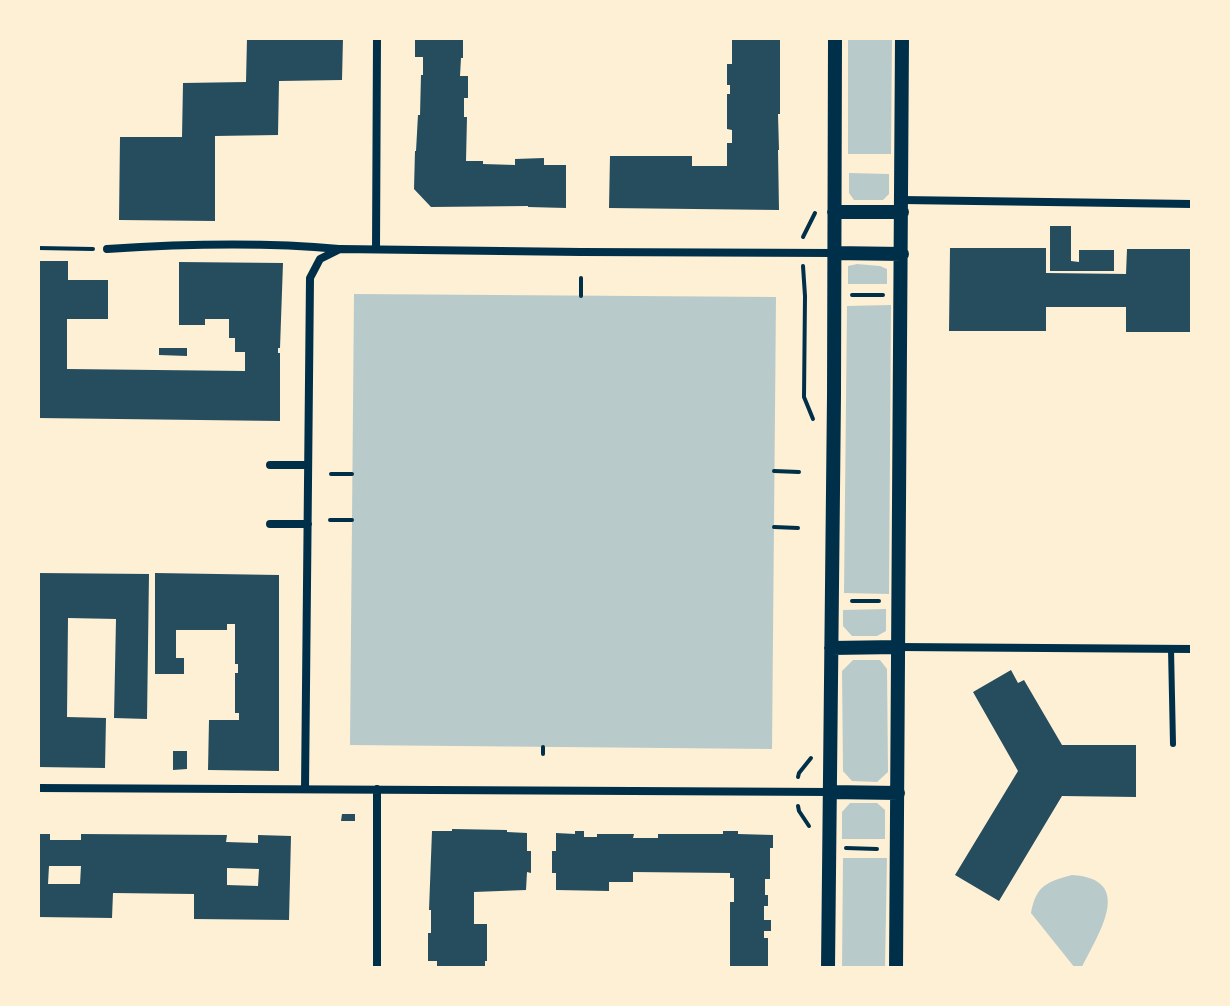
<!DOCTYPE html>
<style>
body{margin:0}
#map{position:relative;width:1230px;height:1006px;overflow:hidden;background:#fdf0d5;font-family:"Times New Roman",serif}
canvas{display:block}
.frame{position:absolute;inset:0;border:40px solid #fdf0d5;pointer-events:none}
</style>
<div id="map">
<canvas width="1230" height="1006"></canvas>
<div class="frame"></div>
</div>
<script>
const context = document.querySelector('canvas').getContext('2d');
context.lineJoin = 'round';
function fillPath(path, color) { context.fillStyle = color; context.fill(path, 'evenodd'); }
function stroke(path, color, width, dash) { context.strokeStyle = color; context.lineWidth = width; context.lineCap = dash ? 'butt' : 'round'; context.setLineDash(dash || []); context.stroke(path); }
fillPath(new Path2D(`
 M 848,38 L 892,38 L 891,154 L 848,154 Z
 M 849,173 L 889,174 L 889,194 L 883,200 L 854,200 L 849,193 Z
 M 857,264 L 880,266 L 887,269 L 887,284 L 848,284 L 848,266 Z
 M 354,294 L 776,297 L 772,749 L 350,745 Z
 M 891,305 L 889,594 L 844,593 L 847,306 Z
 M 886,609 L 886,631 L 877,636 L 852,636 L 843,626 L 843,610 Z
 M 853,660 L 880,660 L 887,669 L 888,772 L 877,782 L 852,781 L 843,771 L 842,671 Z
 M 850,803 L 877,803 L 885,810 L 885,839 L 842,839 L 842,812 Z
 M 843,858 L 887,858 L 885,968 L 842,968 Z
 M 1072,875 C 1136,879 1098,934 1082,967 L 1075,968 L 1031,913 C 1036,886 1046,882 1072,875 Z`), '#b9caca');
fillPath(new Path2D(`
 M 247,38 L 343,38 L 342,80 L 279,81 L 278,135 L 215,136 L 215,221 L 119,220 L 120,137 L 182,137 L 183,83 L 246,82 Z
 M 415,38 L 463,38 L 463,58 L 461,58 L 460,76 L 468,76 L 468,98 L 464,98 L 464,117 L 467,117 L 466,161 L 483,161 L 483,164 L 515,165 L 515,159 L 544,158 L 544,165 L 566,165 L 566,208 L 528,207 L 528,206 L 431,207 L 414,189 L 415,151 L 416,151 L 418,115 L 420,115 L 421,75 L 423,75 L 423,57 L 415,57 Z
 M 732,38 L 780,38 L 780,114 L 778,114 L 779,150 L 778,150 L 779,210 L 609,208 L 610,156 L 692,156 L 692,166 L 727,166 L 727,143 L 732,143 L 732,130 L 727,129 L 727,94 L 730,94 L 730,85 L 727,85 L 727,64 L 732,64 Z
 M 1050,226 L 1071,226 L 1071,261 L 1079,262 L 1079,250 L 1114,250 L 1114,271 L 1050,271 Z
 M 950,248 L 1046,248 L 1046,273 L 1126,274 L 1127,249 L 1192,249 L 1192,332 L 1126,332 L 1126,307 L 1046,307 L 1046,331 L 949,331 Z
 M 38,261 L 68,261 L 68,280 L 108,280 L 108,319 L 67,319 L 67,369 L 245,371 L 245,352 L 235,352 L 235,338 L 229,338 L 229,319 L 205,319 L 205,325 L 179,325 L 179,262 L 283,263 L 280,348 L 278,348 L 278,353 L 280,353 L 280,421 L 38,418 Z
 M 159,348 L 187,348 L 187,356 L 159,355 Z
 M 38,573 L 149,574 L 147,719 L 114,718 L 116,619 L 68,618 L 67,717 L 106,718 L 105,768 L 38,767 Z
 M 155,573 L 279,575 L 279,771 L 208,770 L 209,720 L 239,720 L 239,713 L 235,713 L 235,673 L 238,673 L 238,664 L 235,664 L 235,624 L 227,624 L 227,630 L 176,630 L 176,658 L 184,658 L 184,674 L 155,674 Z
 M 1011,670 L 1018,683 L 1024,680 L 1062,745 L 1136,745 L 1136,797 L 1062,796 L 999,901 L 955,875 L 1018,771 L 973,692 Z
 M 173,751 L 187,751 L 187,769 L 173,770 Z
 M 342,814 L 355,814 L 355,821 L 341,821 Z
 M 452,829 L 507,830 L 507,832 L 527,833 L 527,851 L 531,851 L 531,873 L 527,872 L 526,890 L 474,892 L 474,924 L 487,924 L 487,961 L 485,961 L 485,968 L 437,968 L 437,961 L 428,961 L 428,933 L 431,933 L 431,910 L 429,910 L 432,831 L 452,831 Z
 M 575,831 L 584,831 L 584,837 L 597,837 L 597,834 L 634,834 L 633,838 L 658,838 L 658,834 L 723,834 L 723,831 L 738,831 L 738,834 L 773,835 L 773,848 L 770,848 L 770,879 L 765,879 L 765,895 L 768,895 L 768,906 L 764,906 L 764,920 L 771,920 L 771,931 L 764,931 L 764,938 L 768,938 L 768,968 L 730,968 L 730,902 L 734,902 L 734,878 L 730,878 L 730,873 L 633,872 L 633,882 L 609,882 L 609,891 L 556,890 L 556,873 L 552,873 L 552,851 L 556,851 L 556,833 L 575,834 Z
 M 38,834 L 50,834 L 50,840 L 81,840 L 81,834 L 227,835 L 226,842 L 258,843 L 258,835 L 291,836 L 289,920 L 194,919 L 194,894 L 113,893 L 112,918 L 38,917 ZM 49,866 L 81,866 L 80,884 L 48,884 ZM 227,868 L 259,869 L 258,886 L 227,885 Z`), '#264d5e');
stroke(new Path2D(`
 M 803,237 L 815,213
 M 38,248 L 93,249
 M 803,266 L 805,296 L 804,397 L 813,419
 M 852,295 L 883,295
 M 581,296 L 581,278
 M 774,471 L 799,472
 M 331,474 L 352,474
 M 330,520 L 352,520
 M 774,527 L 798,528
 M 852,601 L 879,601
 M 543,747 L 543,754
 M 798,777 L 799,773 L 811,758
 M 798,806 L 799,811 L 809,826
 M 846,848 L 877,849`), '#003049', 4);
stroke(new Path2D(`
 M 1171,649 L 1173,744`), '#003049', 6);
stroke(new Path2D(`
 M 902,200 L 1192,204
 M 107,249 C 184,244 262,242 339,249
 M 376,249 L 377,38
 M 270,465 L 308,465
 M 270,524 L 308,524
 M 898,647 L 1192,649
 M 38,788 L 830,792
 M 305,789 L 310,278 L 320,259 L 340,249 L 581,252 L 834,253
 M 377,968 L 377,789`), '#003049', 8);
stroke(new Path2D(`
 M 834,212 L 902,212
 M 834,253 L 902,254
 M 831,648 L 898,647
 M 830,792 L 898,793
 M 828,968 L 834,395 L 835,38
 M 896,968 L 902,38`), '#003049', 14);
</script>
